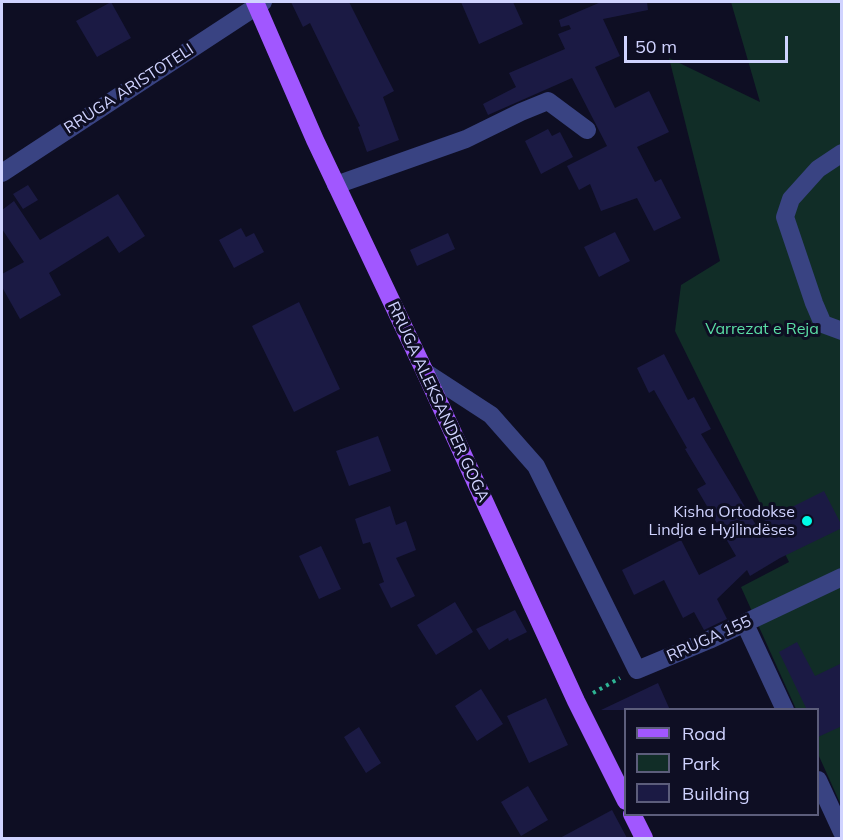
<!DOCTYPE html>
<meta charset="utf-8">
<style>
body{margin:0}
#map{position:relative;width:843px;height:840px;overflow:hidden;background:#0e0e23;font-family:Mulish,sans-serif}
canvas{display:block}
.frame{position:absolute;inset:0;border:3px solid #d0d3ff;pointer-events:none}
.legend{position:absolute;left:624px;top:708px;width:195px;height:108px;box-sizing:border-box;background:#0e0e23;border:2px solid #5c5d7b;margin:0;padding:8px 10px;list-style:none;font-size:18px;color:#d0d3ff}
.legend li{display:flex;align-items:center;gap:12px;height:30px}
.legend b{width:30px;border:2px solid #5c5d7b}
.scale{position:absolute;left:624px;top:36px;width:164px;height:27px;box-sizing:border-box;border:3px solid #d0d3ff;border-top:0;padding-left:8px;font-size:18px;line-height:21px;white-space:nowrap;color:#d0d3ff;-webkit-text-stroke:4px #0e0e23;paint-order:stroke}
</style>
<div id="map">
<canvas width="843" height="840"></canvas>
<div class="frame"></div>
<ul class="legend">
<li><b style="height:8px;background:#a157ff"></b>Road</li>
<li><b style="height:16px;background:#112d27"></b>Park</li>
<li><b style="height:16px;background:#1b1a44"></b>Building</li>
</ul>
<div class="scale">50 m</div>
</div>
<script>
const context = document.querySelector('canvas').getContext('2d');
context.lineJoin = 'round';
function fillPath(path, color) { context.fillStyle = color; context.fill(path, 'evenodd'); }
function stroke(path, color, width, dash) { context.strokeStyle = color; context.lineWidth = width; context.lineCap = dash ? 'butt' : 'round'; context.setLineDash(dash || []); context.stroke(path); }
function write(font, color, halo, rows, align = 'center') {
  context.font = font + ' Mulish,sans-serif'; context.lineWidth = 6; context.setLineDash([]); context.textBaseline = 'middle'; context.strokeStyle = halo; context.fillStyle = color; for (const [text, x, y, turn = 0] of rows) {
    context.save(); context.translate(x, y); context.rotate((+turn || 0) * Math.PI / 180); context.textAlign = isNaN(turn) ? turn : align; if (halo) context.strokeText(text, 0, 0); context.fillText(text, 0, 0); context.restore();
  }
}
fillPath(new Path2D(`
 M 731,2 L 841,2 L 841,805 L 818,754 L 818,710 L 796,709 L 741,587 L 789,562 L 675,331 L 681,285 L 720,261 L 669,58 L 760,102 Z`), '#112d27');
fillPath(new Path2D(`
 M 111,2 L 131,38 L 97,57 L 76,21 Z
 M 291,2 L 349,2 L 394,91 L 383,97 L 399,140 L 367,152 L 358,127 L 360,126 L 310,23 L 303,27 Z
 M 461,2 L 513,2 L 523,24 L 479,44 Z
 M 601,2 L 647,2 L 648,10 L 603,19 L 620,56 L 595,67 L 615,108 L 649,91 L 669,132 L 637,147 L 655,182 L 661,179 L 681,218 L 654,231 L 637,198 L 601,211 L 590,184 L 579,190 L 567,166 L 607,146 L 572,78 L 488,115 L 483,104 L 516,87 L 509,73 L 565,49 L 558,34 L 571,29 L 569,25 L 561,27 L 559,20 Z
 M 548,129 L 552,136 L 560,132 L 573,157 L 541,174 L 525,141 Z
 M 28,185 L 38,200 L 23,209 L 13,194 Z
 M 118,194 L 145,236 L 119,253 L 108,236 L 49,273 L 61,295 L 20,319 L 2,287 L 2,274 L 24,262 L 2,229 L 2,210 L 14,201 L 40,240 Z
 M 241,228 L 246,237 L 254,233 L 264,252 L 234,268 L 219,240 Z
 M 615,232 L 630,261 L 599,277 L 584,247 Z
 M 448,233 L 455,249 L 417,266 L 410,250 Z
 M 299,302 L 340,389 L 294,412 L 252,326 Z
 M 664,354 L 688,400 L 694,397 L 711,429 L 701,434 L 756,525 L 824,491 L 842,526 L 842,528 L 780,558 L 750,576 L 747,570 L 717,599 L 727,619 L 704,630 L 694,612 L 683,618 L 664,580 L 634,595 L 622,570 L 681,540 L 699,575 L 736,556 L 697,489 L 706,484 L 685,449 L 687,448 L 654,390 L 649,393 L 637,368 Z
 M 378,436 L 391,471 L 349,486 L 336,451 Z
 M 390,506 L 396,525 L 406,521 L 416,550 L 396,558 L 415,596 L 391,608 L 379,584 L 384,582 L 370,542 L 363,544 L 355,519 Z
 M 321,546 L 341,589 L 319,599 L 299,556 Z
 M 455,602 L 473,632 L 436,655 L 417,625 Z
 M 515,610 L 527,632 L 509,641 L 508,638 L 489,650 L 476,629 Z
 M 797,642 L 815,676 L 842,663 L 842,726 L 818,737 L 818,710 L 807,710 L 779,652 Z
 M 658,683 L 670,710 L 601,710 Z
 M 481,689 L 503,724 L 477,741 L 455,706 Z
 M 546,698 L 568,745 L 529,763 L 507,716 Z
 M 359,727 L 381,763 L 366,773 L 344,737 Z
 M 528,786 L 548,820 L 521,836 L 501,802 Z
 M 612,810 L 627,838 L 560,838 Z`), '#1b1a44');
stroke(new Path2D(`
 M 593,693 L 620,678`), '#2eb494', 4, [3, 4.5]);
stroke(new Path2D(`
 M 842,153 L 818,169 L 791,199 L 785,217 L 814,303 L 823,324 L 842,331
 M 2,173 L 263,2
 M 336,185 L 466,139 L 521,112 L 548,101 L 587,130
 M 425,372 L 491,415 L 536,466 L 637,670 L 709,640 L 842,577
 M 745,624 L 785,710
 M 818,780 L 842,832`), '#394382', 18);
stroke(new Path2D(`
 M 255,2 L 315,140 L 425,372 L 576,701 L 626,801
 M 632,814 L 644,838`), '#a157ff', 18);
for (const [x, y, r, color] of [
 [807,521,6,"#00fbe6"]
]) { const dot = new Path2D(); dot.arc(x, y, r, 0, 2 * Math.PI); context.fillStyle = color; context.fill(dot); stroke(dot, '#0e0e23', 2); }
write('16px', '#d0d3ff', '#0e0e23', [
 ["RRUGA ARISTOTELI",129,89,-33],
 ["RRUGA ALEKSANDER GOGA",438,402,65],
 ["RRUGA 155",709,639,-24]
]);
write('16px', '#5bdfa6', '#0e0e23', [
 ["Varrezat e Reja",762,329]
]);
write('16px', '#d0d3ff', '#0e0e23', [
 ["Kisha Ortodokse",795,512],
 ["Lindja e Hyjlindëses",795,530]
], 'right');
</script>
